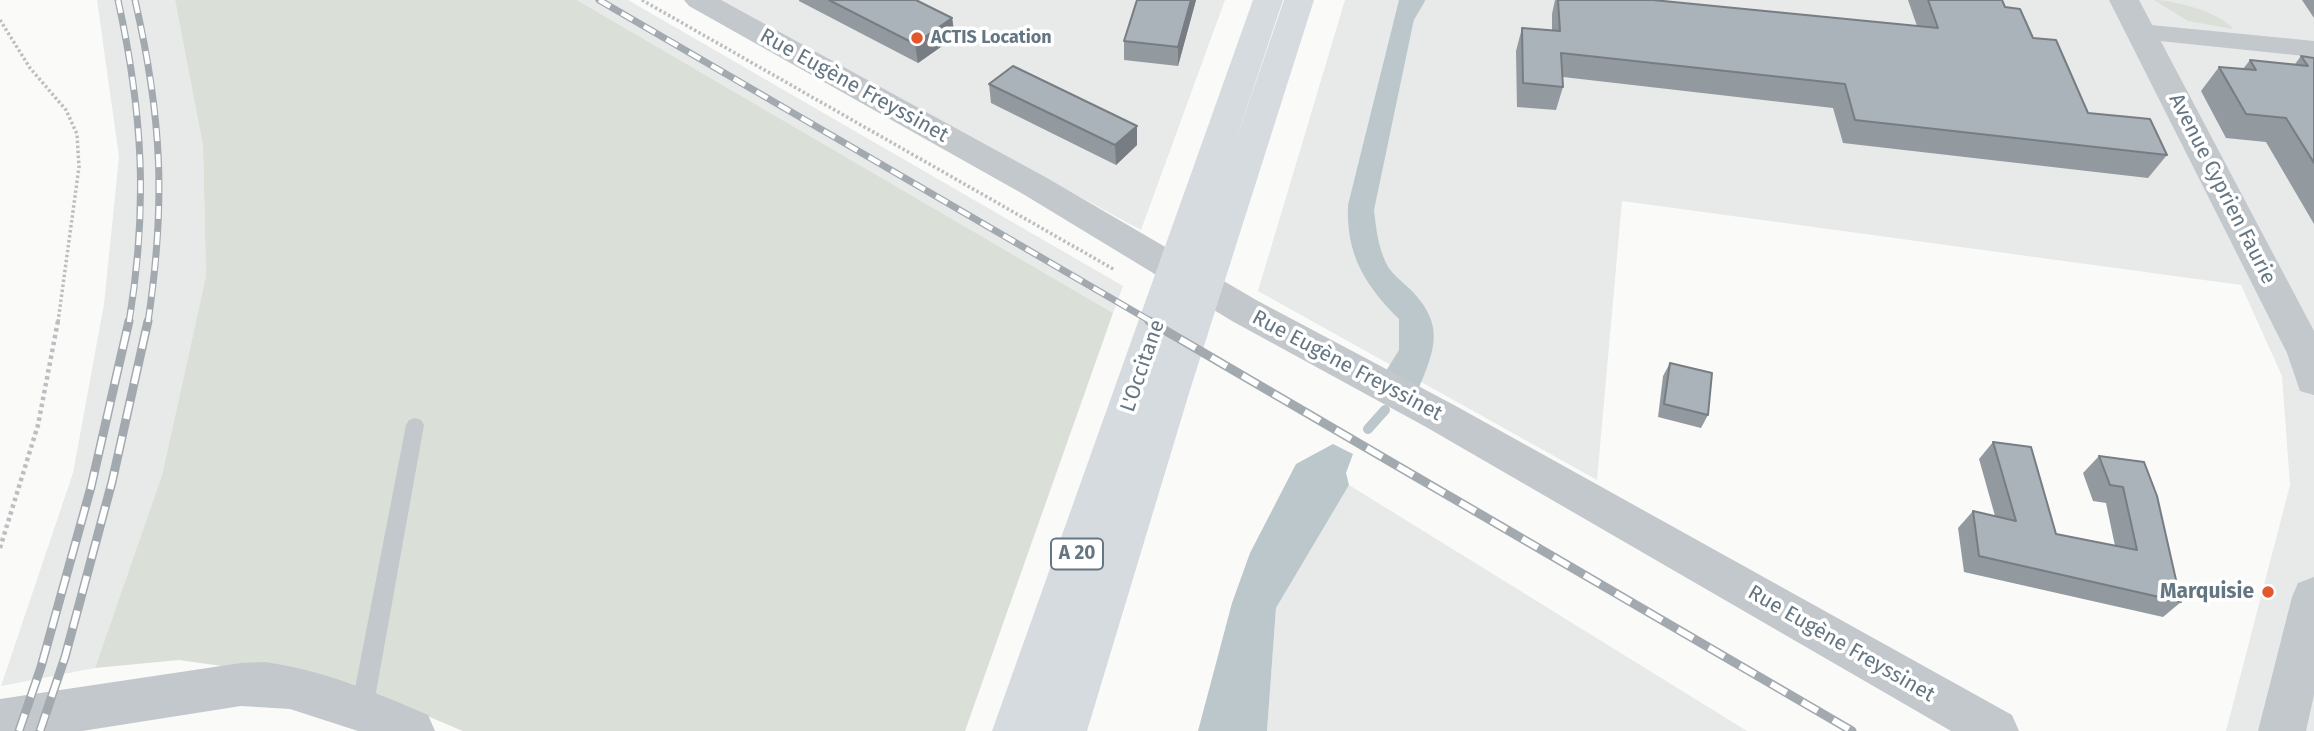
<!DOCTYPE html>
<meta charset="utf-8">
<style>
body{margin:0}
canvas{display:block;background:#fafaf8}
</style>
<canvas width="2314" height="731"></canvas>
<script>
const context = document.querySelector('canvas').getContext('2d');
context.lineJoin = 'round';
function fillPath(path, color) { context.fillStyle = color; context.fill(path, 'evenodd'); }
function stroke(path, color, width, dash) { context.strokeStyle = color; context.lineWidth = width; context.lineCap = dash ? 'butt' : 'round'; context.setLineDash(dash || []); context.stroke(path); }
function write(font, color, halo, rows, align = 'center') {
  context.font = font + ' "Fira Sans",sans-serif'; context.lineWidth = 7; context.setLineDash([]); context.textBaseline = 'middle'; context.strokeStyle = halo; context.fillStyle = color; for (const [text, x, y, turn = 0] of rows) {
    context.save(); context.translate(x, y); context.rotate((+turn || 0) * Math.PI / 180); context.textAlign = isNaN(turn) ? turn : align; if (halo) context.strokeText(text, 0, 0); context.fillText(text, 0, 0); context.restore();
  }
}
fillPath(new Path2D(`
 M 97,0 L 175,0 L 203,146 L 206,276 L 162,475 L 95,668 L 1,686 L 73,473 L 104,304 L 119,157 Z
 M 577,0 L 628,0 L 1123,286 L 1113,313 Z
 M 716,0 L 1225,0 L 1141,230 Z
 M 1345,0 L 2314,0 L 2314,731 L 2226,731 L 2290,485 L 2282,376 L 2241,285 L 1622,201 L 1597,480 L 1258,291 Z
 M 1349,485 L 1747,731 L 1267,731 L 1276,608 Z`), '#e8e9e9');
fillPath(new Path2D(`
 M 175,0 L 577,0 L 1113,313 L 965,731 L 463,731 L 351,684 L 179,660 L 95,668 L 162,475 L 206,276 L 203,146 Z
 M 2154,0 C 2174,0 2222,13 2233,29 L 2188,21 Z`), '#dadfd7');
fillPath(new Path2D(`
 M 1399,0 L 1418,0 L 1374,210 C 1376,228 1378,246 1386,263 C 1391,274 1403,282 1412,291 C 1445,326 1435,349 1418,390 L 1386,371 L 1399,350 L 1399,319 C 1365,285 1346,255 1348,205 Z
 M 1333,444 L 1353,454 L 1346,473 L 1349,485 L 1276,608 L 1267,731 L 1198,731 L 1232,603 L 1250,553 L 1296,464 Z`), '#bbc7cb');
stroke(new Path2D(`
 M 1411,17 L 1421,0`), '#bbc7cb', 8);
stroke(new Path2D(`
 M 1368,429 L 1385,410`), '#bbc7cb', 10);
stroke(new Path2D(`
 M 642,0 L 1115,270
 M 0,20 L 30,68 L 66,110 L 77,134 L 79,167 L 58,322`), '#bbbfc2', 3.5, [2.5, 2.5]);
stroke(new Path2D(`
 M 0,548 L 38,425 L 58,321`), '#bbbfc2', 4.5, [3.5, 3.5]);
fillPath(new Path2D(`
 M 415,418 L 421,420 L 424,425 L 373,709 L 370,716 L 362,719 L 354,716 L 351,709 L 406,425 L 409,420 Z`), '#c3c8cc');
fillPath(new Path2D(`
 M 2141,24 L 2314,41 L 2314,57 L 2131,38 L 2127,32 L 2131,26 Z`), '#c3c8cc');
fillPath(new Path2D(`
 M 684,0 L 721,0 L 1047,178 L 1258,301 L 1454,405 L 2012,715 L 2019,731 L 1951,731 L 1426,427 L 1232,321 L 1023,194 L 689,6 Z
 M 2109,0 L 2139,0 L 2314,331 L 2314,395 L 2300,391 L 2287,353 Z
 M 2314,577 L 2314,695 L 2306,731 L 2258,731 L 2292,597 L 2298,583 Z
 M 265,662 C 323,670 375,692 428,715 L 435,731 L 358,731 L 290,709 L 241,706 L 82,731 L 0,731 L 0,699 L 241,663 Z`), '#c3c8cc');
fillPath(new Path2D(`
 M 1253,0 L 1283,0 L 1233,149 L 1284,0 L 1314,0 L 1190,390 L 1087,731 L 992,731 Z`), '#d6dbdf');
const railFar1 = new Path2D(`
 M 118,0 C 143,114 148,207 129,322
 M 135,0 C 162,118 166,202 148,322
 M 599,0 L 1152,322`);
const rail = new Path2D(`
 M 1149,321 L 1852,731
 M 19,731 L 41,667 L 91,487 L 129,321
 M 40,731 L 65,657 L 112,482 L 148,321`);
stroke(railFar1, '#a2aab0', 7);
stroke(rail, '#a2aab0', 9);
stroke(railFar1, '#fff', 4.5, [13]);
stroke(rail, '#fff', 6, [18]);
fillPath(new Path2D(`
 M 799,0 L 916,0 L 952,18 L 955,37 L 918,63 L 799,1 Z
 M 1196,0 L 1178,66 L 1124,60 L 1124,41 Z
 M 1555,0 L 1653,0 L 1917,26 L 1908,0 L 2002,0 L 2005,7 L 2033,38 L 2088,113 L 2167,155 L 2148,178 L 1843,143 L 1833,108 L 1563,77 L 1563,87 L 1556,110 L 1517,107 L 1516,51 L 1522,28 L 1552,30 L 1552,14 Z
 M 2302,0 L 2314,0 L 2314,18 Z
 M 2301,56 L 2314,58 L 2314,224 L 2266,142 L 2226,138 L 2201,91 L 2219,67 L 2243,69 L 2250,60 L 2295,64 Z
 M 989,84 L 1137,145 L 1116,165 L 991,103 Z
 M 1670,363 L 1708,415 L 1701,428 L 1658,417 L 1663,376 Z
 M 1993,442 L 2056,534 L 2115,546 L 2106,503 L 2093,501 L 2083,473 L 2099,456 L 2144,462 L 2181,602 L 2163,617 L 1964,572 L 1958,528 L 1973,511 L 1995,516 L 1979,459 Z`), '#929a9f');
fillPath(new Path2D(`
 M 1191,0 L 1196,0 L 1178,66 L 1178,47 Z
 M 952,18 L 955,37 L 918,63 L 915,44 Z
 M 1137,126 L 1137,145 L 1116,165 L 1115,145 Z`), '#777d82');
const building = new Path2D(`
 M 829,0 L 916,0 L 952,18 L 915,44 Z
 M 1137,0 L 1191,0 L 1178,47 L 1124,41 Z
 M 1558,0 L 1653,0 L 1938,28 L 1928,0 L 2002,0 L 2005,7 L 2020,9 L 2033,38 L 2056,40 L 2088,113 L 2150,119 L 2167,155 L 1855,120 L 1845,84 L 1561,53 L 1563,87 L 1523,83 L 1522,28 L 1560,31 Z
 M 2301,56 L 2314,58 L 2314,163 L 2286,118 L 2246,114 L 2219,67 L 2256,70 L 2250,60 L 2308,66 Z
 M 1013,66 L 1137,126 L 1115,145 L 989,84 Z
 M 1670,363 L 1712,373 L 1708,415 L 1664,404 Z
 M 1993,442 L 2031,447 L 2056,534 L 2137,550 L 2123,487 L 2110,485 L 2099,456 L 2144,462 L 2157,496 L 2181,602 L 1979,556 L 1973,511 L 2016,521 Z`);
fillPath(building, '#aab3b9');
stroke(building, '#777d82', 2);
for (const [x, y, r, color] of [
 [917,38,7,"#e4572e"],
 [2268,592,7,"#e4572e"]
]) { const dot = new Path2D(); dot.arc(x, y, r, 0, 2 * Math.PI); context.fillStyle = color; context.fill(dot); stroke(dot, '#fff', 2.5); }
write('bold 18px', '#657683', '#fff', [
 ["ACTIS Location",931,38]
], 'left');
for (const [x, y, w] of [
 [1077,554,52]
]) { const box = new Path2D(); box.roundRect(x - w / 2, y - 15.5, w, 31, 5); context.fillStyle = '#fff'; context.fill(box); stroke(box, '#657683', 2); }
write('bold 19px', '#657683', null, [
 ["A 20",1077,554]
]);
write('21px', '#657683', '#fff', [
 ["Rue Eugène Freyssinet",854,86,29],
 ["Avenue Cyprien Faurie",2222,189,63],
 ["L'Occitane",1143,366,-71],
 ["Rue Eugène Freyssinet",1347,366,28],
 ["Rue Eugène Freyssinet",1841,644,30]
]);
write('bold 21px', '#657683', '#fff', [
 ["Marquisie",2254,592]
], 'right');
</script>
